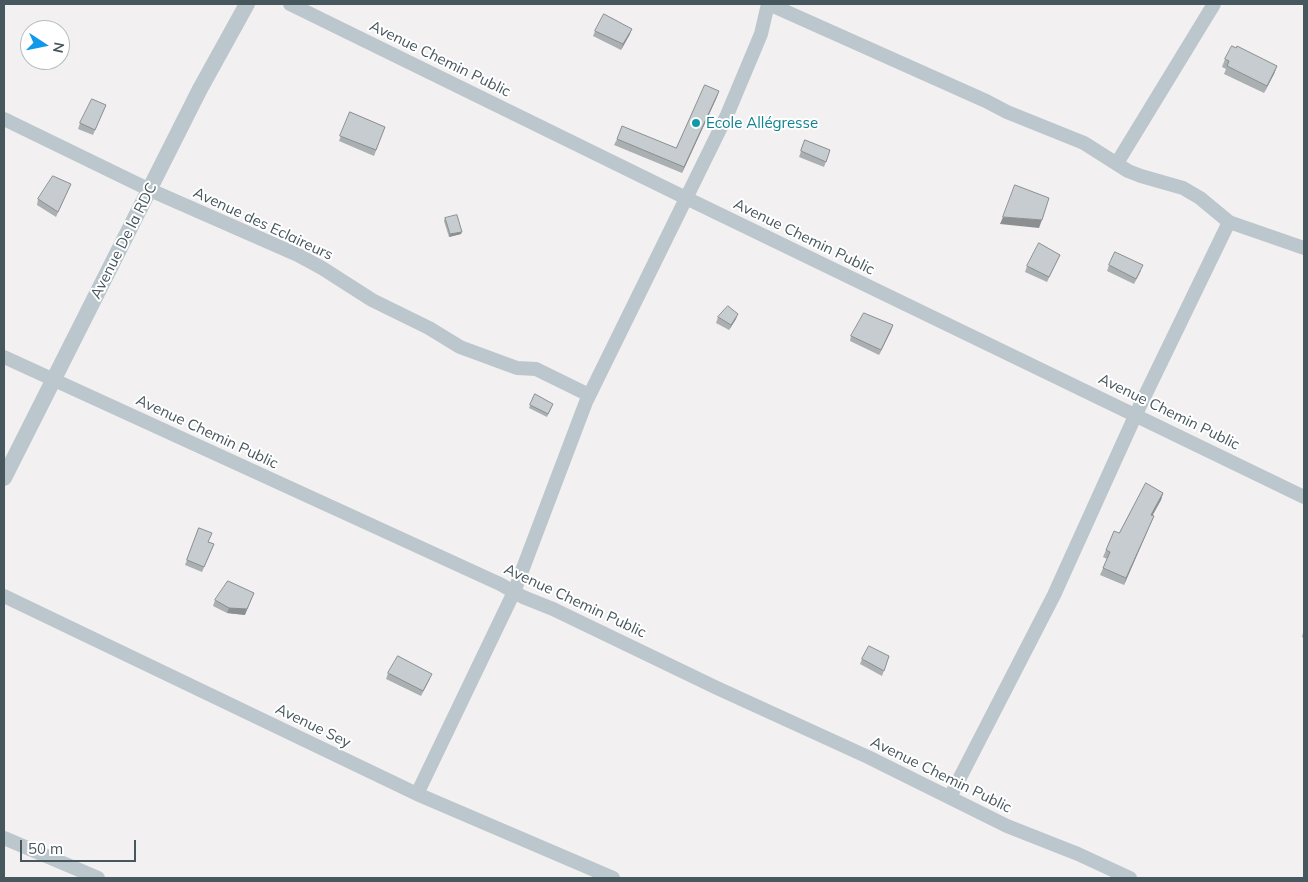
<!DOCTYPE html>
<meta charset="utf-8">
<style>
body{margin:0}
#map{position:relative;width:1308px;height:882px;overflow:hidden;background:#f2f0f0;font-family:Mulish,sans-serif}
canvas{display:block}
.frame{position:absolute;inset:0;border:5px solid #47575e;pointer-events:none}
.north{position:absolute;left:20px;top:20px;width:50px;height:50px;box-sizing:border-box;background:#fff;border:1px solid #b5bcbf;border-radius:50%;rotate:101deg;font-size:14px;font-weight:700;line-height:20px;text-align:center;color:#47575e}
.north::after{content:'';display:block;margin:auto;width:18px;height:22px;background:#1099eb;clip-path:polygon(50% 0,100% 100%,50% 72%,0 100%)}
.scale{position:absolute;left:20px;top:840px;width:116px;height:22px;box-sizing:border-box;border:2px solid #47575e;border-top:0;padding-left:6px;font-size:15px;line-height:18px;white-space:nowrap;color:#47575e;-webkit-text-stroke:4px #fff;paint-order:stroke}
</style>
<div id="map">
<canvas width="1308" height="882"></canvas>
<div class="frame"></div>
<div class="north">N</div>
<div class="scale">50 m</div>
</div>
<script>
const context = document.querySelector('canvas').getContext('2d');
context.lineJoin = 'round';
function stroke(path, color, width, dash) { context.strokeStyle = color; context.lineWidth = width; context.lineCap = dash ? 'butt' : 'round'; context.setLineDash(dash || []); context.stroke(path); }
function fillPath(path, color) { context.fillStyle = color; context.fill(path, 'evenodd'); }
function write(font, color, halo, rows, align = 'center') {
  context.font = font + ' Mulish,sans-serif'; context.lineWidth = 4; context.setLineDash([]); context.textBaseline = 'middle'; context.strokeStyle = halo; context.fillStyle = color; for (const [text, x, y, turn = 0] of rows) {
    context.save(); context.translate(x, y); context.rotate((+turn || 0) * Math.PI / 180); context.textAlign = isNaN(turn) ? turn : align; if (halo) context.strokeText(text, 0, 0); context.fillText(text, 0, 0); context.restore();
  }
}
stroke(new Path2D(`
 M 290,4 L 686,198 L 1304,497
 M 769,4 L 986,101 L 1007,112 L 1084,143 L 1128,171 L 1141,176 L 1183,188 L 1200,198 L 1229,222 L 1304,248
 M 4,119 L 150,190 L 298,255 L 322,268 L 372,300 L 429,328 L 460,347 L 517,368 L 536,369 L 589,395
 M 1117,163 L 1214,4
 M 4,357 L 500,584 L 523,597 L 553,609 L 717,688 L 868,757 L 1007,826 L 1078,854 L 1130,878
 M 4,596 L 417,794 L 613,878
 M 417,794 L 514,592 L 586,402 L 727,115 L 761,34 L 768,4
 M 950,797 L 1054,595 L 1136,414 L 1229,222
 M 4,838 L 98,878`), '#bbc7cd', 14);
stroke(new Path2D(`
 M 4,478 L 200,89 L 247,4`), '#bbc7cd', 16);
fillPath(new Path2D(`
 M 595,31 L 630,34 L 621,50 L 593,36 Z
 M 1225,59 L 1277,66 L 1274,74 L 1264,93 L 1224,74 L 1226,69 L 1222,67 Z
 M 717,97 L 682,173 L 614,145 L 617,139 L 676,148 Z
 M 106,105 L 93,135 L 78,129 L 80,123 Z
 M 350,112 L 385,127 L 374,156 L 339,141 Z
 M 805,140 L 830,150 L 824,167 L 799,157 Z
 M 71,184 L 56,217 L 37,205 L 38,199 Z
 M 445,218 L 461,234 L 449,237 L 444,221 Z
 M 1060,255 L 1047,282 L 1025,272 L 1027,266 Z
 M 1109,265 L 1141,271 L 1134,284 L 1107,271 Z
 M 718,317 L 736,319 L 729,330 L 716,323 Z
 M 893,325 L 879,355 L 850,341 L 851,336 Z
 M 535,394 L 552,406 L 547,417 L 529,408 Z
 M 1163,493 L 1161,500 L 1152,515 L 1154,516 L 1151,523 L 1124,585 L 1100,575 L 1107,559 L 1103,557 L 1106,550 L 1119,533 Z
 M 199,528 L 209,542 L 214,544 L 202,572 L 185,565 Z
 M 215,600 L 245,615 L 227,613 L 213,606 Z
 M 1304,628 L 1304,638 L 1302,637 Z
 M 889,656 L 882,676 L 860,664 L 862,659 Z
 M 388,673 L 430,679 L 421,696 L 386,679 Z`), '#aaafb2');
fillPath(new Path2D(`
 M 632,29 L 630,34 L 621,50 L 623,44 Z
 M 1277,66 L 1274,74 L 1264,93 L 1267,86 Z
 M 719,91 L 717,97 L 682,173 L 684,167 Z
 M 1003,217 L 1042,220 L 1039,228 L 1000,224 Z
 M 462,232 L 461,234 L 449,237 L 450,234 Z
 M 738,314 L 736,319 L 729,330 L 731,325 Z
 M 893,325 L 891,331 L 879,355 L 881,350 Z
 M 1163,493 L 1161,500 L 1149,522 L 1151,515 Z
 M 1154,516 L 1151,523 L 1124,585 L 1126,578 Z
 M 254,593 L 245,615 L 227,613 L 229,608 Z`), '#8b8f91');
const building = new Path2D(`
 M 604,14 L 632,29 L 623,44 L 595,31 Z
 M 1232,46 L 1236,48 L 1237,46 L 1277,66 L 1267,86 L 1227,66 L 1229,61 L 1225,59 Z
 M 705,85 L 719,91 L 684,167 L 617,139 L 622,126 L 676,148 Z
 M 92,99 L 106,105 L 95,130 L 80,123 Z
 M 350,112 L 385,127 L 376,150 L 340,136 Z
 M 805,140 L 830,150 L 826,162 L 801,151 Z
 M 53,176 L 71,184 L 58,212 L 38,199 Z
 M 1015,185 L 1049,198 L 1042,220 L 1003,217 Z
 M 457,215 L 462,232 L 450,234 L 445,218 Z
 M 1039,243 L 1060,255 L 1049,277 L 1027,266 Z
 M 1115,252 L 1143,265 L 1136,279 L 1109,265 Z
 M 728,306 L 738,314 L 731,325 L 718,317 Z
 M 864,313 L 893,325 L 881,350 L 851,336 Z
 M 535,394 L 553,404 L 548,414 L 530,405 Z
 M 1146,483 L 1163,493 L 1151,515 L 1154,516 L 1126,578 L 1103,568 L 1110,552 L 1106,550 L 1114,531 L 1119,533 Z
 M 199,528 L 212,533 L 208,542 L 214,544 L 204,567 L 187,560 Z
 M 228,581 L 254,593 L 247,609 L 229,608 L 215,600 Z
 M 869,646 L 889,656 L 884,671 L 862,659 Z
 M 398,656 L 432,674 L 423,691 L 388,673 Z`);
fillPath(building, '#c6cccf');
stroke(building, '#8b8f91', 1);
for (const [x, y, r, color] of [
 [696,123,5,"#0f9aa8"]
]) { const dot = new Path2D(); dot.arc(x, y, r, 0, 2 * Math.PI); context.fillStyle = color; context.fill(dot); stroke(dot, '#fff', 2); }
write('15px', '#47575e', '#fff', [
 ["Avenue Chemin Public",440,59,26],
 ["Avenue des Eclaireurs",263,224,25],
 ["Avenue Chemin Public",804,237,26],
 ["Avenue De la RDC",124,241,-63],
 ["Avenue Chemin Public",1169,412,26],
 ["Avenue Chemin Public",207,432,25],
 ["Avenue Chemin Public",575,601,25],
 ["Avenue Sey",313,726,26],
 ["Avenue Chemin Public",941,775,26]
]);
write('15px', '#0d838f', '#fff', [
 ["Ecole Allégresse",706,123]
], 'left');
</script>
